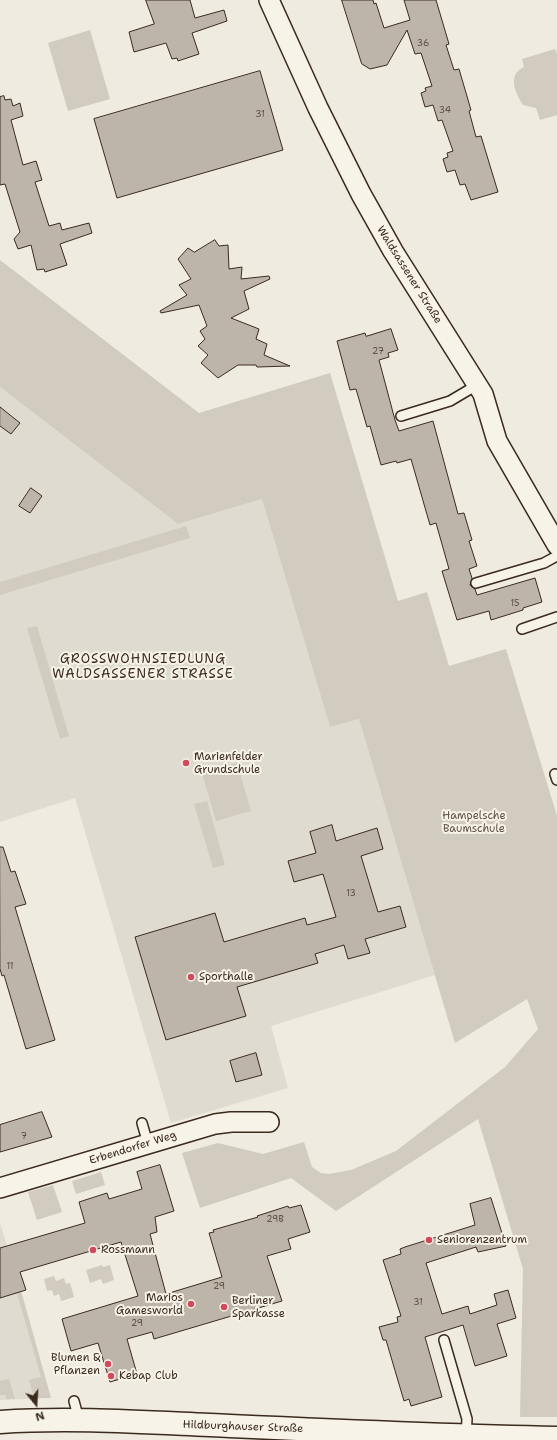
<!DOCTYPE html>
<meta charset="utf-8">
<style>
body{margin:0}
#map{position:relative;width:557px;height:1440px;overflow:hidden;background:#efebe0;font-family:"Shantell Sans",sans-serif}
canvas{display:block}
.north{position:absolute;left:16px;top:1384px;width:40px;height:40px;-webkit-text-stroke:3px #f7f3e8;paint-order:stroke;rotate:162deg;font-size:11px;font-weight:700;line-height:16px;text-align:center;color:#3b2a1e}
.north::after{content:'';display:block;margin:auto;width:14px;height:18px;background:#3b2a1e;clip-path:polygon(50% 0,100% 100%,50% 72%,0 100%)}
</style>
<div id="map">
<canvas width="557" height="1440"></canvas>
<div class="north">N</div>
</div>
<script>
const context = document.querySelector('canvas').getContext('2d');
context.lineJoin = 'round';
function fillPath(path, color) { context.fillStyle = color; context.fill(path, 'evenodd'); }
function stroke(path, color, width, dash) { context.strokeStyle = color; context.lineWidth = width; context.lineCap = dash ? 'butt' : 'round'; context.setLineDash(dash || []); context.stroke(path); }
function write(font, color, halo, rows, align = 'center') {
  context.font = font + ' "Shantell Sans",sans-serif'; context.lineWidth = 4; context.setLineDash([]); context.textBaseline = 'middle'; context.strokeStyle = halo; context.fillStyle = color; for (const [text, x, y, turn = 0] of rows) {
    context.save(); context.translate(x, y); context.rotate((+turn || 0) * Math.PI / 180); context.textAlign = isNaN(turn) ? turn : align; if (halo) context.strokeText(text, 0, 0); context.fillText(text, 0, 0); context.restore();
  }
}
fillPath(new Path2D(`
 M 0,387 L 178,524 L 262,499 L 330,727 L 359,719 L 435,975 L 271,1026 L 288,1088 L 171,1123 L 75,798 L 0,822 Z
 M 0,1223 L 21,1291 L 51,1398 L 0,1400 Z`), '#e0dbd0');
fillPath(new Path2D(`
 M 90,30 L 110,99 L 68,111 L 48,43 Z
 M 555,49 L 557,54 L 557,115 L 540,120 L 536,108 L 523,105 C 515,92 507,75 524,67 L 522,59 Z
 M 0,260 L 199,413 L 330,373 L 398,601 L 427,592 L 449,666 L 506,649 L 557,816 L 557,1417 L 520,1417 L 523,1269 L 478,1119 L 336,1211 L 291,1178 L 200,1208 L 182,1153 L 218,1143 L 263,1154 L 304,1142 L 312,1167 L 321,1173 L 329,1174 L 351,1170 L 396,1151 L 505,1067 L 538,1029 L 527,999 L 455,1043 L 359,719 L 330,727 L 262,499 L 178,524 L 0,387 Z
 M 186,526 L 190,538 L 0,595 L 0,582 Z
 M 37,626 L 69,736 L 60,739 L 27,628 Z
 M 237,763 L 251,811 L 216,821 L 202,773 Z
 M 207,801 L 225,865 L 213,868 L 194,804 Z
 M 101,1172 L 105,1185 L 76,1194 L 72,1181 Z
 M 53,1185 L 62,1212 L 37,1220 L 28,1192 Z
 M 102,1265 L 103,1267 L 110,1265 L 114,1280 L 103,1284 L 101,1279 L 90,1283 L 86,1270 Z
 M 54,1276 L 56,1281 L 64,1278 L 66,1284 L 70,1283 L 74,1297 L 61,1301 L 59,1294 L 54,1296 L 52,1290 L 47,1291 L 44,1279 Z
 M 21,1291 L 51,1398 L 34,1398 L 29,1380 L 41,1377 L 17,1293 Z
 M 9,1379 L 15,1399 L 6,1399 L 6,1395 L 0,1395 L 0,1381 Z`), '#d1cbc0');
const building = new Path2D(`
 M 146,0 L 190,0 L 195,18 L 224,10 L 227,21 L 192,33 L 199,54 L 178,61 L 177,58 L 172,59 L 166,43 L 134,52 L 129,32 L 154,24 Z
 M 342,0 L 373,0 L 374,4 L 376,3 L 384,28 L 410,20 L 404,0 L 436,0 L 449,44 L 446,45 L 454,70 L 459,69 L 471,110 L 469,111 L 476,137 L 481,136 L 498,192 L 471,200 L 465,184 L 460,185 L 455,170 L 447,172 L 443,159 L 448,157 L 447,153 L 453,151 L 442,120 L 438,121 L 433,105 L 425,107 L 421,93 L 426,91 L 425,88 L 432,86 L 421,53 L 415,54 L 407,30 L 387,65 L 370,69 L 362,64 Z
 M 260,71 L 283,150 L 117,198 L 94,119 Z
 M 4,96 L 5,100 L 11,99 L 13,106 L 20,103 L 23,116 L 11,120 L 23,165 L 36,161 L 42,180 L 35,182 L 49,226 L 60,223 L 62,230 L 89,223 L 92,233 L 60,244 L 67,265 L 45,272 L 44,269 L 37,270 L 31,245 L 18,249 L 14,239 L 20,232 L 5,184 L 0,185 L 0,97 Z
 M 215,240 L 219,246 L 228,245 L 229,269 L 242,267 L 241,279 L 269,276 L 270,279 L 244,291 L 249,309 L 231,318 L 259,329 L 256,339 L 267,344 L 264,355 L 290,366 L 257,367 L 256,365 L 238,365 L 218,378 L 201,363 L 208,355 L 198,346 L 205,339 L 200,331 L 207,326 L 199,305 L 161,313 L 160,311 L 187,295 L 179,285 L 191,279 L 178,259 L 188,248 L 194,252 Z
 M 391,329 L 398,350 L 388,353 L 389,357 L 379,360 L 395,420 L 399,431 L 433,421 L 458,514 L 464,513 L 472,540 L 469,541 L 477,566 L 469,569 L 472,578 L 470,585 L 475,589 L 477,595 L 535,578 L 542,602 L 523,608 L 523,610 L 491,620 L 489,611 L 457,620 L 442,571 L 449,569 L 436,523 L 430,525 L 411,459 L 397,463 L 396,461 L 381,465 L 370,426 L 367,427 L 356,389 L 350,390 L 337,341 L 365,333 L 366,336 Z
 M 0,407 L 20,423 L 11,434 L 0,426 Z
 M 31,488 L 42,496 L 30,513 L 19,506 Z
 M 332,825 L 336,841 L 377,828 L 383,849 L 361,856 L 378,912 L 400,906 L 406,927 L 365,939 L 370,953 L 348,959 L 344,945 L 315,954 L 318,963 L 237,987 L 246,1016 L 166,1040 L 135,937 L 215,913 L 224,942 L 305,918 L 307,925 L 336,917 L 323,874 L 294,882 L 288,861 L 316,853 L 310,832 Z
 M 0,847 L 3,847 L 11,872 L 15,871 L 26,904 L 15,907 L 55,1040 L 26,1049 L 4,975 L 2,976 L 0,969 Z
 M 256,1053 L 262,1075 L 236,1082 L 230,1061 Z
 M 42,1112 L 52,1137 L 0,1152 L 0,1125 Z
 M 160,1165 L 174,1211 L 155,1217 L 157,1232 L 150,1234 L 166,1294 L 222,1277 L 209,1233 L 214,1232 L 213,1230 L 258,1217 L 257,1216 L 288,1206 L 289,1208 L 301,1205 L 310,1232 L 288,1239 L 291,1249 L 267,1256 L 282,1301 L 154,1339 L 152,1332 L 127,1339 L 137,1374 L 110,1382 L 98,1343 L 71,1351 L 62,1319 L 138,1296 L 121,1242 L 20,1272 L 26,1290 L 0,1298 L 0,1248 L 85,1223 L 79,1202 L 107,1193 L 109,1199 L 142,1189 L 137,1172 Z
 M 491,1198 L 506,1246 L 478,1252 L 476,1247 L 426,1263 L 442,1314 L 468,1306 L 470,1314 L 497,1305 L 494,1294 L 508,1290 L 516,1318 L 497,1324 L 507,1356 L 475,1366 L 463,1325 L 425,1337 L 442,1397 L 411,1406 L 409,1399 L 404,1401 L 386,1340 L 383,1340 L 379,1327 L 398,1322 L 397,1317 L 401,1316 L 383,1260 L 401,1254 L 400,1249 L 405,1247 L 475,1225 L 470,1204 Z`);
fillPath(building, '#bdb5aa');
stroke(building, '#3b2a1e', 1);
const lane = new Path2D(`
 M 401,416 L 450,401 L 477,385
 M 476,583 L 544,563 L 557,556
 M 522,629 L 557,617
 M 555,774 L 557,780
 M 142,1123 L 148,1144
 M 444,1340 L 467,1419 L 466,1436
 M 74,1401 L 79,1420`);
const street = new Path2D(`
 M 269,0 L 318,108 L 361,194 L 393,251 L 483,394 L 497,441 L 557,545
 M 0,1188 L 215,1124 L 231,1122 L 269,1122`);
const secondary = new Path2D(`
 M 0,1422 C 76,1417 154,1423 230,1426 C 339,1431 448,1436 557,1438`);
stroke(lane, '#3b2a1e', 12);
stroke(street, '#3b2a1e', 22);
stroke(secondary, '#3b2a1e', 25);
stroke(lane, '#f7f3e8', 9);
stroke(street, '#f7f3e8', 19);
stroke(secondary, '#f7f3e8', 22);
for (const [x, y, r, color] of [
 [186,763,4,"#d1495b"],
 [191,977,4,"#d1495b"],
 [429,1240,4,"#d1495b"],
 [93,1250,4,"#d1495b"],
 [191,1304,4,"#d1495b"],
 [224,1307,4,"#d1495b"],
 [108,1364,4,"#d1495b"],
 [111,1376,4,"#d1495b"]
]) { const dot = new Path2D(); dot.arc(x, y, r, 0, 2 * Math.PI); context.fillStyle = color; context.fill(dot); stroke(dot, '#f7f3e8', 1.5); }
write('9px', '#5c4d41', null, [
 ["36",423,44],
 ["34",445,111],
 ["31",260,115],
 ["27",378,352],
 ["15",515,604],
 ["13",351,894],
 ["11",10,967],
 ["7",24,1137],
 ["29B",275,1220],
 ["29",219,1287],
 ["31",418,1303],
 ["29",137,1324]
]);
write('11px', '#3b2a1e', '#f7f3e8', [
 ["Waldsassener Straße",409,275,58],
 ["Erbendorfer Weg",133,1148,-17],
 ["Hildburghauser Straße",243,1427,2]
]);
write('11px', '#3b2a1e', '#f7f3e8', [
 ["Marienfelder",194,757],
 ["Grundschule",194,770],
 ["Sporthalle",199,977],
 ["Seniorenzentrum",437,1240],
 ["Rossmann",101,1250],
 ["Marios",183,1298,"right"],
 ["Gamesworld",183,1311,"right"],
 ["Berliner",232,1301],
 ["Sparkasse",232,1314],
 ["Blumen &",100,1358,"right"],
 ["Pflanzen",100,1371,"right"],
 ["Kebap Club",119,1376]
], 'left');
write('11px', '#605246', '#f7f3e8', [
 ["Hampelsche",474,816],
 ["Baumschule",474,829]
]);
context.letterSpacing = '1px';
write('13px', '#3b2a1e', '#f7f3e8', [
 ["GROSSWOHNSIEDLUNG",143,660],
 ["WALDSASSENER STRASSE",143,675]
]);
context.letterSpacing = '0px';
</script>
